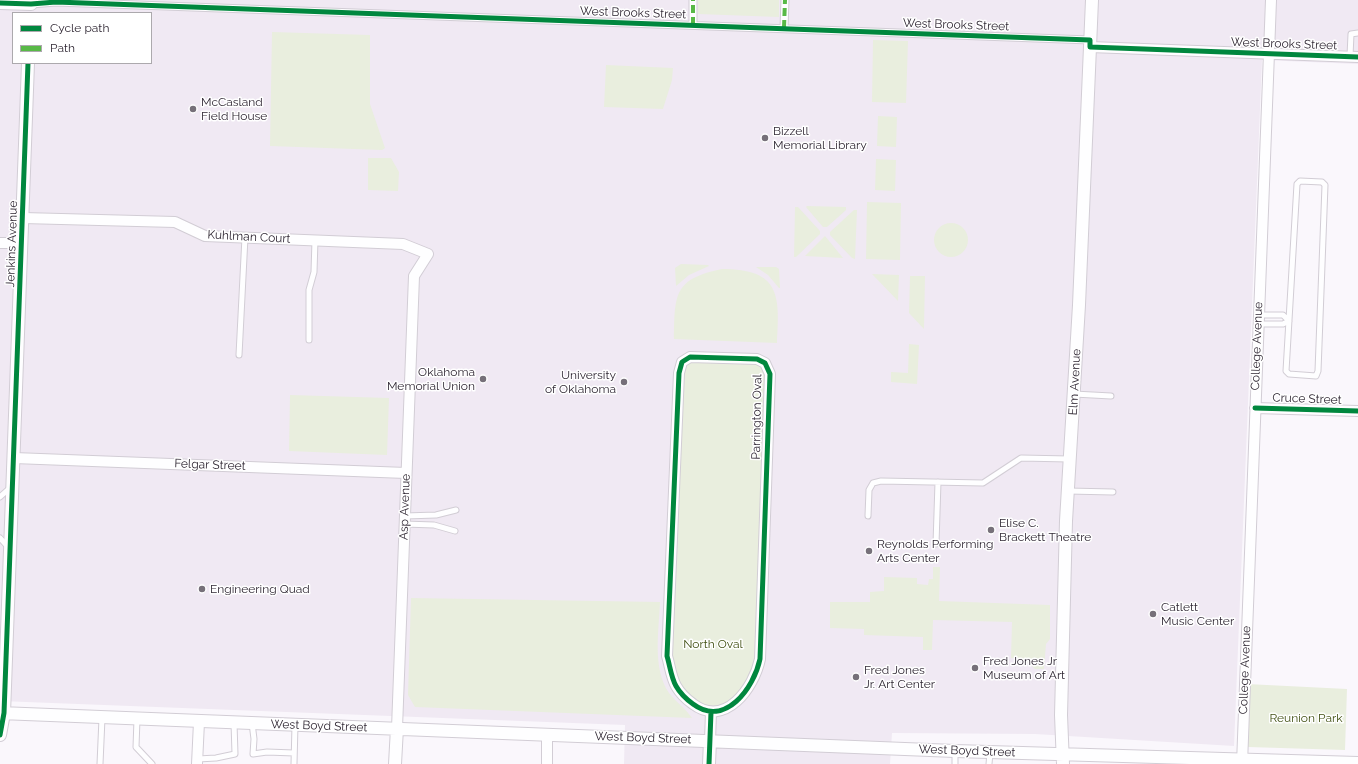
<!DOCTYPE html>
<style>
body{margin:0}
#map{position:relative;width:1358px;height:764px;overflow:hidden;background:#faf7fc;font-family:Raleway,sans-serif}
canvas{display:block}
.legend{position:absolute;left:12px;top:12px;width:140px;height:52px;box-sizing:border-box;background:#fff;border:1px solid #aca9ad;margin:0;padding:5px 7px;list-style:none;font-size:12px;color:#2f2733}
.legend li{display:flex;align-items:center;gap:8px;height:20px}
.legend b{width:20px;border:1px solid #aca9ad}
</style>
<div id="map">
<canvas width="1358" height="764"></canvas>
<ul class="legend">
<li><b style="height:5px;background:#00873e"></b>Cycle path</li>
<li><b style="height:5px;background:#58b947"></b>Path</li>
</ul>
</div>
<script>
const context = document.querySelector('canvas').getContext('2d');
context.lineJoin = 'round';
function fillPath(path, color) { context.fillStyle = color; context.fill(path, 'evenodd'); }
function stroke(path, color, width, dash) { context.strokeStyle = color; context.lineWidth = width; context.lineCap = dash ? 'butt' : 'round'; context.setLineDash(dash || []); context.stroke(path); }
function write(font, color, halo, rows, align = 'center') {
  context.font = font + ' Raleway,sans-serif'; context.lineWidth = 3; context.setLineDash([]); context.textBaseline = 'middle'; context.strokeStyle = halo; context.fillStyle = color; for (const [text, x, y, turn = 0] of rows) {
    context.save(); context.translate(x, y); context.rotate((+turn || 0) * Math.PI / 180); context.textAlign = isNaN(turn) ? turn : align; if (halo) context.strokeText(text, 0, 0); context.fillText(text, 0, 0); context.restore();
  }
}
fillPath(new Path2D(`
 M 0,0 L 1358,0 L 1358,64 L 1262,60 L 1234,746 L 1035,734 L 892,733 L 890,764 L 624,764 L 625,725 L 0,701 ZM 13,13 L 151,13 L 151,63 L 13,63 Z`), '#f0e9f3');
fillPath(new Path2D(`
 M 698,0 L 779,0 L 779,17 L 698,14 Z
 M 272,32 L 370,35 L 370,104 L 385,148 L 382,150 L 270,146 Z
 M 873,40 L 908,41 L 906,103 L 872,102 Z
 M 606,65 L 673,68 L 672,80 L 663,109 L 604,107 Z
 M 878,116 L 897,117 L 896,147 L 877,146 Z
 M 368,158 L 391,158 L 399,172 L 398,191 L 368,190 Z
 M 876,159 L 896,160 L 895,191 L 875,190 Z
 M 867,202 L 901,203 L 900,260 L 866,259 Z
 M 807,206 L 846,207 L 846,210 L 827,227 L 823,227 L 806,207 Z
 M 795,207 L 798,207 L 820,231 L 820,234 L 796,257 L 794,257 Z
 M 854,210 L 857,210 L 855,259 L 852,258 L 830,235 L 830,232 Z
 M934 240a17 17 0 1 1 34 0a17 17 0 1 1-34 0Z
 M 825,236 L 843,258 L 805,256 Z
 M 681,264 L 708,265 L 709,266 L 689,275 L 676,286 L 675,268 Z
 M 756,267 L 776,267 L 779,269 L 780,288 L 779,288 L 768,275 Z
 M 722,269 C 780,269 780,295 777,343 L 674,339 C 675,295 673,279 722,269 Z
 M 872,274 L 899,275 L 898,301 Z
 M 910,276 L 925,276 L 924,329 L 909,313 Z
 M 909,344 L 919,345 L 917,384 L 891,382 L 891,372 L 908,373 Z
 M 686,359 L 757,359 L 767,367 L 760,659 L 737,700 L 703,711 L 671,675 L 679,373 Z
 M 290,395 L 389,398 L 387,455 L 289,451 Z
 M 933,567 L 940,567 L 939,601 L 1050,605 L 1050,639 L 1046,644 L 1044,669 L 1035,669 C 1027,661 1022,658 1011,658 L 1012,622 L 933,620 L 932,650 L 923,650 L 923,637 L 864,635 L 864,629 L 830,628 L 830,602 L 870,602 L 870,592 L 884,591 L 884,577 L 917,578 L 917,584 L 928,585 L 929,579 L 933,579 Z
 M 411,598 L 660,602 C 659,631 652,668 669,693 C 676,702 686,709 692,718 L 415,707 L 408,695 Z
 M 1247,684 L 1347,689 L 1345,750 L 1248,747 Z`), '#e9eede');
const service = new Path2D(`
 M 1350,56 L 1351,34 L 1358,33
 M 1300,181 L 1322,182 L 1325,185 L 1318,371 L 1316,376 L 1289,374 L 1286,371 L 1297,184 Z
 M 1258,324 L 1283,324 L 1289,321 L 1283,315 L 1259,315
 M 309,340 L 309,290 L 314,272 L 315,240
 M 239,355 L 245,237
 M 1074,394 L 1111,396
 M 1068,491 L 1113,492
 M 0,497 L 11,487
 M 405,516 L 436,515 L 456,510
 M 868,516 L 869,490 L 873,483 L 881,481 L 983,483 L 1021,458 L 1069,459
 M 404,524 L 434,525 L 455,531
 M 0,538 L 9,548
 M 936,544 L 938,482
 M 137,719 L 136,747 L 152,764
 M 252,723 L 254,739 L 253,754 L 267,752 L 294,753
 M 198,759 L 216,758 L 235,754 L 234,723
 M 100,764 L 102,718
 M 294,764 L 295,725
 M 955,764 L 955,752
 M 989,764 L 990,753`);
const pedestrian = new Path2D(`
 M 31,4 L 56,2 L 1090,40
 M 693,25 L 693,0
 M 784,28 L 785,0`);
const minor = new Path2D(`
 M 1090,47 L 1358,57
 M 23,218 L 175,222 L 205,236 L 403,244 L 428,254 L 414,276 L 397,728
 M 0,243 L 22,243
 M 690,357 L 757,359 L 765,363 L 770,374 L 760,659 C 754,688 725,728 693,704 C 686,699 680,693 676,686 C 671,677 670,666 667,656 L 679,373 L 682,362 Z
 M 1255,408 L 1358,411
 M 14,458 L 406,473
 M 710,741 L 711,712
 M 197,764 L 199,722
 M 547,764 L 547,734
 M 1242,764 L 1271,0`);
const tertiary = new Path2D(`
 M 0,3 L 31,4
 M 0,713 L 955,751 L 1358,763
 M 0,735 L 4,713 L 28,63
 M 395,764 L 397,728
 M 709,764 L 710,741
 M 1063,764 L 1061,715 L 1066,521 L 1079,305 L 1092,0`);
stroke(service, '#d2cdd5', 7);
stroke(pedestrian, '#d2cdd5', 9);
stroke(minor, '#d2cdd5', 12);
stroke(tertiary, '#d2cdd5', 14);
stroke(service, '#fefeff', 5);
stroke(pedestrian, '#fefeff', 7);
stroke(minor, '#fefeff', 10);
stroke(tertiary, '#fefeff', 12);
stroke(new Path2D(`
 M 693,25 L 693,0
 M 784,28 L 785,0`), '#58b947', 4, [8, 4]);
stroke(new Path2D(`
 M 0,3 L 31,4 L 56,2 L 1090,40 L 1090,47 L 1358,57
 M 690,357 L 757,359 L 765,363 L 770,374 L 760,659 C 754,688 725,728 693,704 C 686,699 680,693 676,686 C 671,677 670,666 667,656 L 679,373 L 682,362 Z
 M 1255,408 L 1358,411
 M 0,735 L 4,713 L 28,63
 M 709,764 L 711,712`), '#00873e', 5);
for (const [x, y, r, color] of [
 [193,109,4,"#767079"],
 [765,138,4,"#767079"],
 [483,379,4,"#767079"],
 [624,382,4,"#767079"],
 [991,530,4,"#767079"],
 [869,551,4,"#767079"],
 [202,589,4,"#767079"],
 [1153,614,4,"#767079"],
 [975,668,4,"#767079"],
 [856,677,4,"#767079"]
]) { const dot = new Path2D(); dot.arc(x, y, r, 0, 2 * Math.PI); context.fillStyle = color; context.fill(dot); stroke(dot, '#fff', 1.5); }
write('12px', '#2f2733', '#fff', [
 ["West Brooks Street",633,13,2],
 ["West Brooks Street",956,25,2],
 ["West Brooks Street",1284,44,2],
 ["Kuhlman Court",249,237,3],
 ["Jenkins Avenue",12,244,-88],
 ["College Avenue",1257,346,-88],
 ["Elm Avenue",1075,382,-87],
 ["Cruce Street",1307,399,2],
 ["Parrington Oval",757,417,-89],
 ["Felgar Street",210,465,2],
 ["Asp Avenue",405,507,-88],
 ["College Avenue",1245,670,-88],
 ["West Boyd Street",319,726,2],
 ["West Boyd Street",643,738,2],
 ["West Boyd Street",967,751,2]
]);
write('12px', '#2f2733', '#fff', [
 ["McCasland",201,102],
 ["Field House",201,116],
 ["Bizzell",773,131],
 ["Memorial Library",773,145],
 ["Oklahoma",475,372,"right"],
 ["Memorial Union",475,386,"right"],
 ["University",616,375,"right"],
 ["of Oklahoma",616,389,"right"],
 ["Elise C.",999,523],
 ["Brackett Theatre",999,537],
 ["Reynolds Performing",877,544],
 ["Arts Center",877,558],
 ["Engineering Quad",210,589],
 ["Catlett",1161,607],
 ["Music Center",1161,621],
 ["Fred Jones Jr",983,661],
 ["Museum of Art",983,675],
 ["Fred Jones",864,670],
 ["Jr. Art Center",864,684]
], 'left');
write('12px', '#3f4e10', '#fff', [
 ["North Oval",713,644],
 ["Reunion Park",1306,718]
]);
</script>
